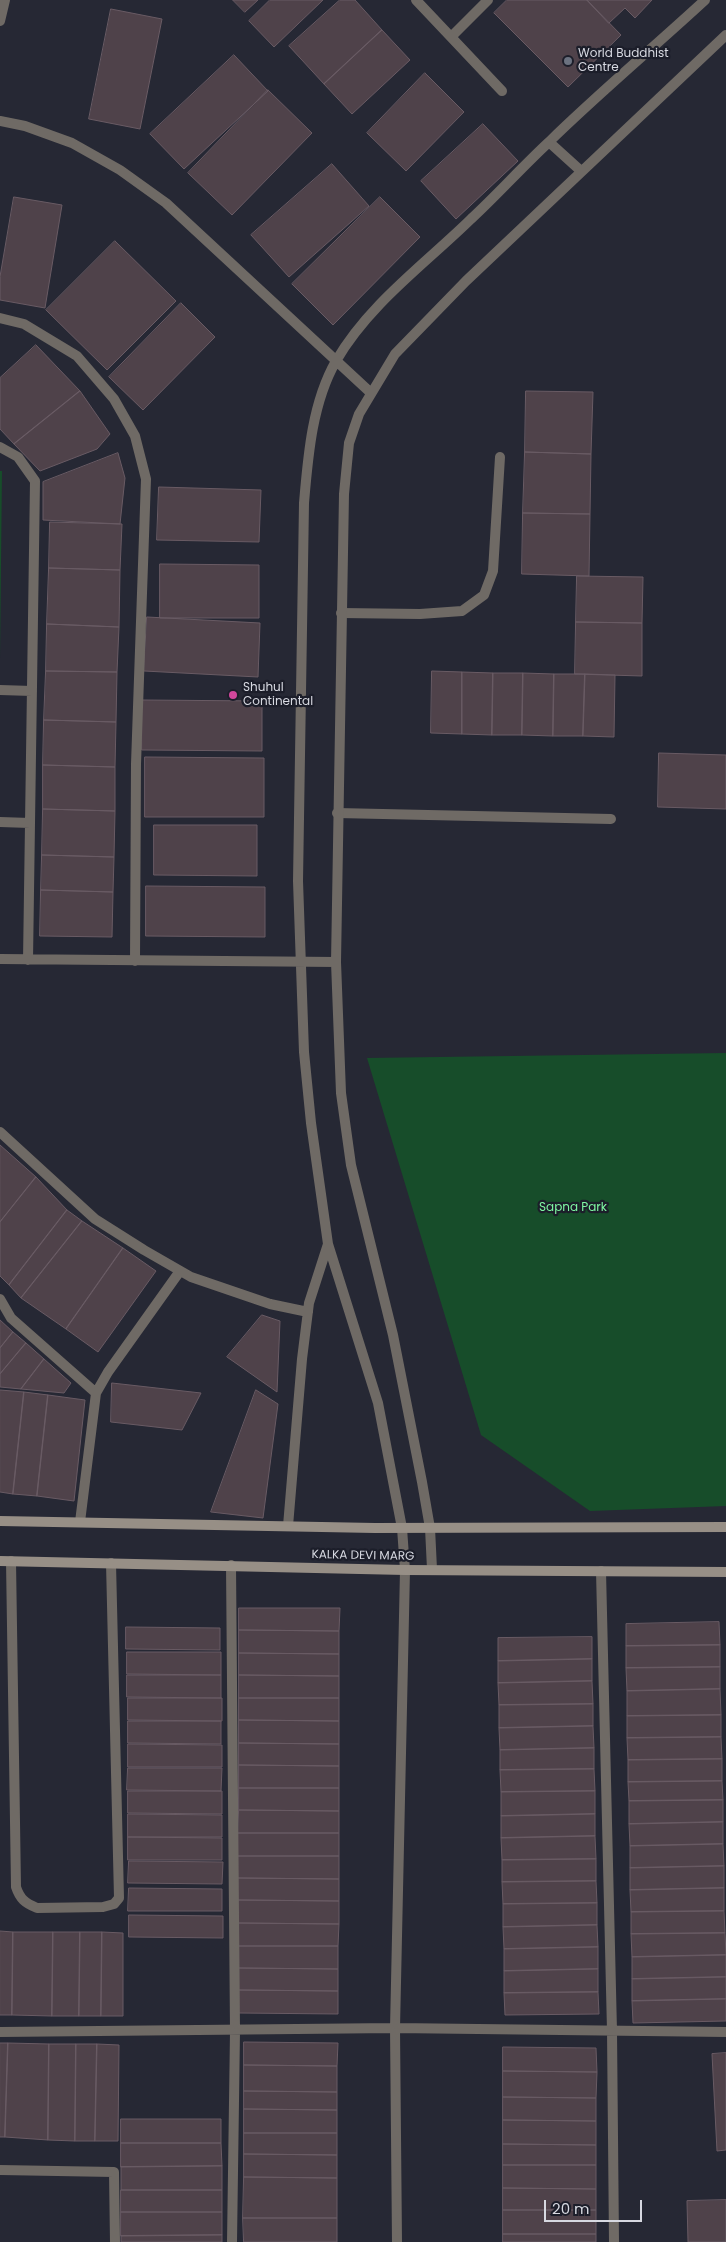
<!DOCTYPE html>
<style>
body{margin:0}
#map{position:relative;width:726px;height:2242px;overflow:hidden;background:#262834;font-family:Poppins,sans-serif}
canvas{display:block}
.scale{position:absolute;left:544px;top:2200px;width:98px;height:22px;box-sizing:border-box;border:2px solid #d7d9e1;border-top:0;padding-left:6px;font-size:15px;line-height:18px;white-space:nowrap;color:#d7d9e1;-webkit-text-stroke:4px #1c1e2a;paint-order:stroke}
</style>
<div id="map">
<canvas width="726" height="2242"></canvas>
<div class="scale">20 m</div>
</div>
<script>
const context = document.querySelector('canvas').getContext('2d');
context.lineJoin = 'round';
function fillPath(path, color) { context.fillStyle = color; context.fill(path, 'evenodd'); }
function stroke(path, color, width, dash) { context.strokeStyle = color; context.lineWidth = width; context.lineCap = dash ? 'butt' : 'round'; context.setLineDash(dash || []); context.stroke(path); }
function write(font, color, halo, rows, align = 'center') {
  context.font = font + ' Poppins,sans-serif'; context.lineWidth = 4.5; context.setLineDash([]); context.textBaseline = 'middle'; context.strokeStyle = halo; context.fillStyle = color; for (const [text, x, y, turn = 0] of rows) {
    context.save(); context.translate(x, y); context.rotate((+turn || 0) * Math.PI / 180); context.textAlign = isNaN(turn) ? turn : align; if (halo) context.strokeText(text, 0, 0); context.fillText(text, 0, 0); context.restore();
  }
}
fillPath(new Path2D(`
 M 0,471 L 2,471 L 0,658 Z
 M 726,1053 L 726,1506 L 590,1511 L 481,1435 L 367,1058 Z`), '#174d2a');
const building = new Path2D(`
 M 233,0 L 258,0 L 245,12 Z
 M 270,0 L 323,0 L 274,47 L 249,21 Z
 M 340,0 L 355,0 L 382,30 L 324,84 L 289,46 Z
 M 507,0 L 587,0 L 621,35 L 568,87 L 494,13 Z
 M 587,0 L 652,0 L 635,18 L 625,8 L 609,23 Z
 M 111,9 L 162,19 L 140,129 L 89,119 Z
 M 382,30 L 410,60 L 352,114 L 324,84 Z
 M 234,55 L 268,91 L 184,169 L 150,134 Z
 M 425,73 L 464,112 L 406,171 L 367,133 Z
 M 268,90 L 312,133 L 232,215 L 188,173 Z
 M 483,124 L 518,161 L 456,219 L 421,181 Z
 M 332,164 L 369,206 L 289,277 L 251,235 Z
 M 14,197 L 62,205 L 45,308 L 0,300 L 0,277 Z
 M 380,197 L 420,237 L 333,325 L 292,284 Z
 M 115,241 L 176,301 L 107,370 L 46,310 Z
 M 181,303 L 215,337 L 143,410 L 109,377 Z
 M 36,345 L 80,391 L 14,444 L 0,429 L 0,378 Z
 M 80,391 L 110,434 L 97,449 L 40,471 L 14,444 Z
 M 526,391 L 593,392 L 591,454 L 525,452 Z
 M 525,452 L 591,454 L 590,514 L 523,513 Z
 M 118,453 L 125,478 L 120,524 L 43,520 L 43,482 Z
 M 159,487 L 261,490 L 259,542 L 157,540 Z
 M 523,513 L 590,514 L 589,576 L 522,574 Z
 M 50,522 L 122,524 L 120,570 L 49,568 Z
 M 160,564 L 259,565 L 259,618 L 160,618 Z
 M 49,568 L 120,570 L 119,627 L 47,624 Z
 M 577,576 L 643,577 L 642,623 L 576,622 Z
 M 147,617 L 260,623 L 258,677 L 144,671 Z
 M 576,622 L 642,623 L 642,676 L 575,674 Z
 M 47,624 L 119,627 L 117,672 L 46,671 Z
 M 46,671 L 117,672 L 116,722 L 44,720 Z
 M 432,671 L 462,672 L 462,734 L 431,733 Z
 M 462,672 L 493,673 L 492,735 L 462,734 Z
 M 493,673 L 523,673 L 522,735 L 492,735 Z
 M 523,673 L 554,674 L 553,736 L 522,735 Z
 M 554,674 L 585,674 L 583,736 L 553,736 Z
 M 585,674 L 615,675 L 614,737 L 583,736 Z
 M 142,700 L 262,701 L 262,751 L 142,750 Z
 M 44,720 L 116,722 L 115,767 L 43,765 Z
 M 659,753 L 726,755 L 726,809 L 658,807 Z
 M 145,757 L 264,758 L 264,817 L 145,817 Z
 M 43,765 L 115,767 L 115,811 L 43,809 Z
 M 43,809 L 115,811 L 114,857 L 42,855 Z
 M 154,825 L 257,825 L 257,876 L 154,875 Z
 M 42,855 L 114,857 L 113,892 L 41,890 Z
 M 146,886 L 265,887 L 265,937 L 146,936 Z
 M 41,890 L 113,892 L 112,937 L 40,936 Z
 M 0,1145 L 36,1177 L 0,1222 Z
 M 36,1177 L 67,1210 L 9,1285 L 0,1276 L 0,1222 Z
 M 67,1210 L 82,1221 L 21,1298 L 9,1285 Z
 M 82,1221 L 123,1248 L 66,1329 L 21,1298 Z
 M 123,1248 L 156,1271 L 98,1352 L 66,1329 Z
 M 262,1315 L 280,1321 L 277,1392 L 227,1357 Z
 M 0,1320 L 13,1332 L 0,1348 Z
 M 13,1332 L 26,1343 L 0,1374 L 0,1348 Z
 M 26,1343 L 44,1359 L 21,1389 L 0,1387 L 0,1374 Z
 M 44,1359 L 71,1383 L 64,1393 L 21,1389 Z
 M 112,1383 L 201,1393 L 182,1430 L 111,1422 Z
 M 0,1390 L 24,1392 L 13,1494 L 0,1492 Z
 M 256,1390 L 278,1404 L 263,1518 L 211,1512 Z
 M 24,1392 L 48,1395 L 37,1496 L 13,1494 Z
 M 48,1395 L 85,1400 L 74,1501 L 37,1496 Z
 M 239,1608 L 340,1608 L 339,1631 L 239,1630 Z
 M 719,1622 L 720,1645 L 626,1646 L 626,1624 Z
 M 126,1627 L 220,1628 L 220,1650 L 126,1649 Z
 M 239,1630 L 339,1631 L 339,1654 L 239,1653 Z
 M 592,1637 L 592,1659 L 498,1661 L 498,1638 Z
 M 720,1645 L 720,1667 L 626,1668 L 626,1646 Z
 M 127,1652 L 221,1652 L 221,1675 L 127,1674 Z
 M 239,1653 L 339,1654 L 339,1676 L 239,1675 Z
 M 592,1659 L 592,1681 L 498,1683 L 498,1661 Z
 M 720,1667 L 720,1689 L 627,1691 L 626,1668 Z
 M 127,1675 L 221,1675 L 221,1698 L 127,1697 Z
 M 239,1675 L 339,1676 L 339,1698 L 239,1698 Z
 M 592,1681 L 593,1704 L 499,1705 L 498,1683 Z
 M 720,1689 L 721,1715 L 627,1716 L 627,1691 Z
 M 128,1698 L 222,1698 L 222,1721 L 128,1720 Z
 M 239,1698 L 339,1698 L 339,1721 L 239,1720 Z
 M 593,1704 L 593,1726 L 499,1728 L 499,1705 Z
 M 721,1715 L 721,1737 L 627,1738 L 627,1716 Z
 M 239,1720 L 339,1721 L 339,1744 L 239,1743 Z
 M 128,1721 L 221,1721 L 221,1744 L 128,1743 Z
 M 593,1726 L 594,1748 L 500,1750 L 499,1728 Z
 M 721,1737 L 722,1759 L 628,1760 L 627,1738 Z
 M 239,1743 L 339,1744 L 339,1766 L 239,1765 Z
 M 128,1744 L 222,1745 L 222,1767 L 128,1767 Z
 M 594,1748 L 594,1769 L 500,1770 L 500,1750 Z
 M 722,1759 L 722,1781 L 628,1782 L 628,1760 Z
 M 239,1765 L 339,1766 L 339,1788 L 239,1788 Z
 M 128,1768 L 222,1768 L 221,1791 L 127,1790 Z
 M 594,1769 L 595,1791 L 501,1792 L 500,1770 Z
 M 722,1781 L 723,1800 L 629,1801 L 628,1782 Z
 M 239,1788 L 339,1788 L 339,1811 L 239,1810 Z
 M 128,1791 L 222,1791 L 222,1814 L 128,1813 Z
 M 595,1791 L 595,1814 L 501,1816 L 501,1792 Z
 M 723,1800 L 723,1822 L 629,1824 L 629,1801 Z
 M 239,1810 L 339,1811 L 339,1833 L 238,1833 Z
 M 128,1814 L 222,1815 L 222,1837 L 128,1837 Z
 M 595,1814 L 595,1836 L 501,1838 L 501,1816 Z
 M 723,1822 L 723,1844 L 630,1846 L 629,1824 Z
 M 238,1833 L 339,1833 L 339,1856 L 238,1856 Z
 M 595,1836 L 596,1859 L 502,1860 L 501,1838 Z
 M 128,1837 L 222,1838 L 222,1860 L 128,1860 Z
 M 723,1844 L 724,1866 L 630,1868 L 630,1846 Z
 M 238,1856 L 339,1856 L 339,1879 L 238,1878 Z
 M 596,1859 L 596,1881 L 502,1882 L 502,1860 Z
 M 129,1861 L 223,1862 L 222,1884 L 128,1883 Z
 M 724,1866 L 724,1888 L 630,1890 L 630,1868 Z
 M 238,1878 L 339,1879 L 339,1901 L 238,1900 Z
 M 596,1881 L 597,1903 L 503,1904 L 502,1882 Z
 M 129,1888 L 222,1889 L 222,1911 L 128,1911 Z
 M 724,1888 L 724,1911 L 631,1912 L 630,1890 Z
 M 238,1900 L 339,1901 L 339,1924 L 238,1923 Z
 M 597,1903 L 597,1925 L 503,1927 L 503,1904 Z
 M 724,1911 L 725,1933 L 631,1934 L 631,1912 Z
 M 129,1915 L 223,1916 L 223,1938 L 129,1937 Z
 M 238,1923 L 339,1924 L 338,1946 L 238,1946 Z
 M 597,1925 L 598,1947 L 504,1949 L 503,1927 Z
 M 0,1931 L 13,1932 L 12,2015 L 0,2015 Z
 M 13,1932 L 53,1932 L 52,2016 L 12,2015 Z
 M 53,1932 L 80,1932 L 79,2016 L 52,2016 Z
 M 80,1932 L 102,1932 L 101,2016 L 79,2016 Z
 M 102,1932 L 123,1933 L 123,2016 L 101,2016 Z
 M 725,1933 L 726,1955 L 632,1957 L 631,1934 Z
 M 238,1946 L 338,1946 L 338,1969 L 238,1968 Z
 M 598,1947 L 598,1969 L 504,1971 L 504,1949 Z
 M 726,1955 L 726,1977 L 632,1979 L 632,1957 Z
 M 238,1968 L 338,1969 L 338,1991 L 238,1990 Z
 M 598,1969 L 598,1992 L 504,1993 L 504,1971 Z
 M 726,1977 L 726,1999 L 632,2001 L 632,1979 Z
 M 238,1990 L 338,1991 L 338,2014 L 238,2013 Z
 M 598,1992 L 599,2014 L 505,2015 L 504,1993 Z
 M 726,1999 L 726,2021 L 633,2023 L 632,2001 Z
 M 244,2042 L 338,2043 L 337,2066 L 244,2065 Z
 M 0,2043 L 8,2043 L 5,2137 L 0,2137 Z
 M 8,2043 L 49,2044 L 48,2140 L 5,2137 Z
 M 49,2044 L 76,2044 L 75,2141 L 48,2140 Z
 M 76,2044 L 97,2044 L 95,2141 L 75,2141 Z
 M 97,2044 L 119,2045 L 118,2141 L 95,2141 Z
 M 503,2047 L 596,2048 L 597,2072 L 503,2071 Z
 M 726,2053 L 726,2150 L 717,2151 L 712,2054 Z
 M 244,2065 L 337,2066 L 337,2092 L 244,2091 Z
 M 503,2071 L 597,2072 L 596,2098 L 503,2097 Z
 M 244,2091 L 337,2092 L 337,2110 L 244,2109 Z
 M 503,2097 L 596,2098 L 596,2121 L 503,2120 Z
 M 244,2109 L 337,2110 L 337,2133 L 244,2133 Z
 M 121,2119 L 221,2119 L 221,2143 L 121,2143 Z
 M 503,2120 L 596,2121 L 596,2145 L 503,2144 Z
 M 244,2133 L 337,2133 L 337,2155 L 244,2154 Z
 M 121,2143 L 221,2143 L 222,2166 L 121,2167 Z
 M 503,2144 L 596,2145 L 596,2165 L 503,2165 Z
 M 244,2154 L 337,2155 L 337,2178 L 244,2177 Z
 M 503,2165 L 596,2165 L 596,2189 L 503,2188 Z
 M 222,2166 L 222,2190 L 121,2190 L 121,2167 Z
 M 244,2177 L 337,2178 L 337,2218 L 243,2218 Z
 M 503,2188 L 596,2189 L 596,2210 L 503,2210 Z
 M 121,2190 L 222,2190 L 222,2212 L 121,2212 Z
 M 726,2200 L 726,2242 L 688,2242 L 687,2201 Z
 M 503,2210 L 596,2210 L 596,2234 L 503,2234 Z
 M 121,2212 L 222,2212 L 222,2235 L 121,2236 Z
 M 243,2218 L 337,2218 L 337,2242 L 244,2242 Z
 M 503,2234 L 596,2234 L 596,2242 L 503,2242 Z
 M 222,2235 L 222,2242 L 121,2242 L 121,2236 Z`);
fillPath(building, '#4f424a');
stroke(building, '#695b64', 1);
stroke(new Path2D(`
 M 341,613 L 420,614 L 462,611 L 484,595 L 493,571 L 500,457
 M 337,813 L 611,819`), '#6f6a65', 10);
stroke(new Path2D(`
 M 416,0 L 502,91
 M 0,21 L 5,0
 M 451,37 L 488,0
 M 0,121 L 25,126 L 72,143 L 120,170 L 166,203 L 371,393
 M 549,142 L 581,171
 M 0,318 L 24,324 L 77,356 L 114,399 L 135,436 L 146,479 L 136,764 L 135,961
 M 0,447 L 18,457 L 35,481 L 28,960
 M 0,690 L 32,691
 M 0,822 L 30,823
 M 0,959 L 336,962
 M 0,1132 L 95,1219 L 144,1250 L 191,1277 L 270,1304 L 308,1312
 M 0,1299 L 11,1318 L 96,1393
 M 80,1522 L 96,1393 L 108,1372 L 180,1271
 M 288,1526 L 302,1359 L 309,1303 L 328,1244
 M 11,1561 L 16,1887 C 20,1899 25,1903 37,1908 L 103,1907 L 114,1904 L 119,1898 L 111,1563
 M 231,1565 L 235,2031 L 232,2242
 M 432,1569 L 430,1528 L 422,1482 L 393,1335 L 351,1165 L 341,1093 L 336,962 L 344,494 L 349,443 L 359,414 L 395,354 L 466,281 L 726,35
 M 601,1571 L 612,2031 L 614,2242
 M 0,2032 L 395,2028 L 726,2032
 M 0,2170 L 114,2172 L 115,2242
 M 397,2242 L 395,2028 L 405,1570 L 402,1528 L 378,1403 L 328,1244 L 311,1123 L 304,1052 L 298,881 L 304,503 C 308,456 312,403 336,361 C 369,304 425,264 471,219 C 498,194 522,167 549,142 C 599,93 653,48 705,0`), '#6f6a65', 10);
stroke(new Path2D(`
 M 0,1521 L 375,1528 L 726,1527
 M 0,1561 L 405,1570 L 726,1572`), '#978f86', 10);
for (const [x, y, r, color] of [
 [568,61,5,"#6b7280"],
 [233,695,5,"#d1479c"]
]) { const dot = new Path2D(); dot.arc(x, y, r, 0, 2 * Math.PI); context.fillStyle = color; context.fill(dot); stroke(dot, '#1c1e2a', 2); }
write('12px', '#d7d9e1', '#1c1e2a', [
 ["World Buddhist",578,54],
 ["Centre",578,68],
 ["Shuhul",243,688],
 ["Continental",243,702]
], 'left');
write('12px', '#7ff7a3', '#1c1e2a', [
 ["Sapna Park",573,1208]
]);
write('12px', '#d7d9e1', '#1c1e2a', [
 ["KALKA DEVI MARG",363,1556,1]
]);
</script>
